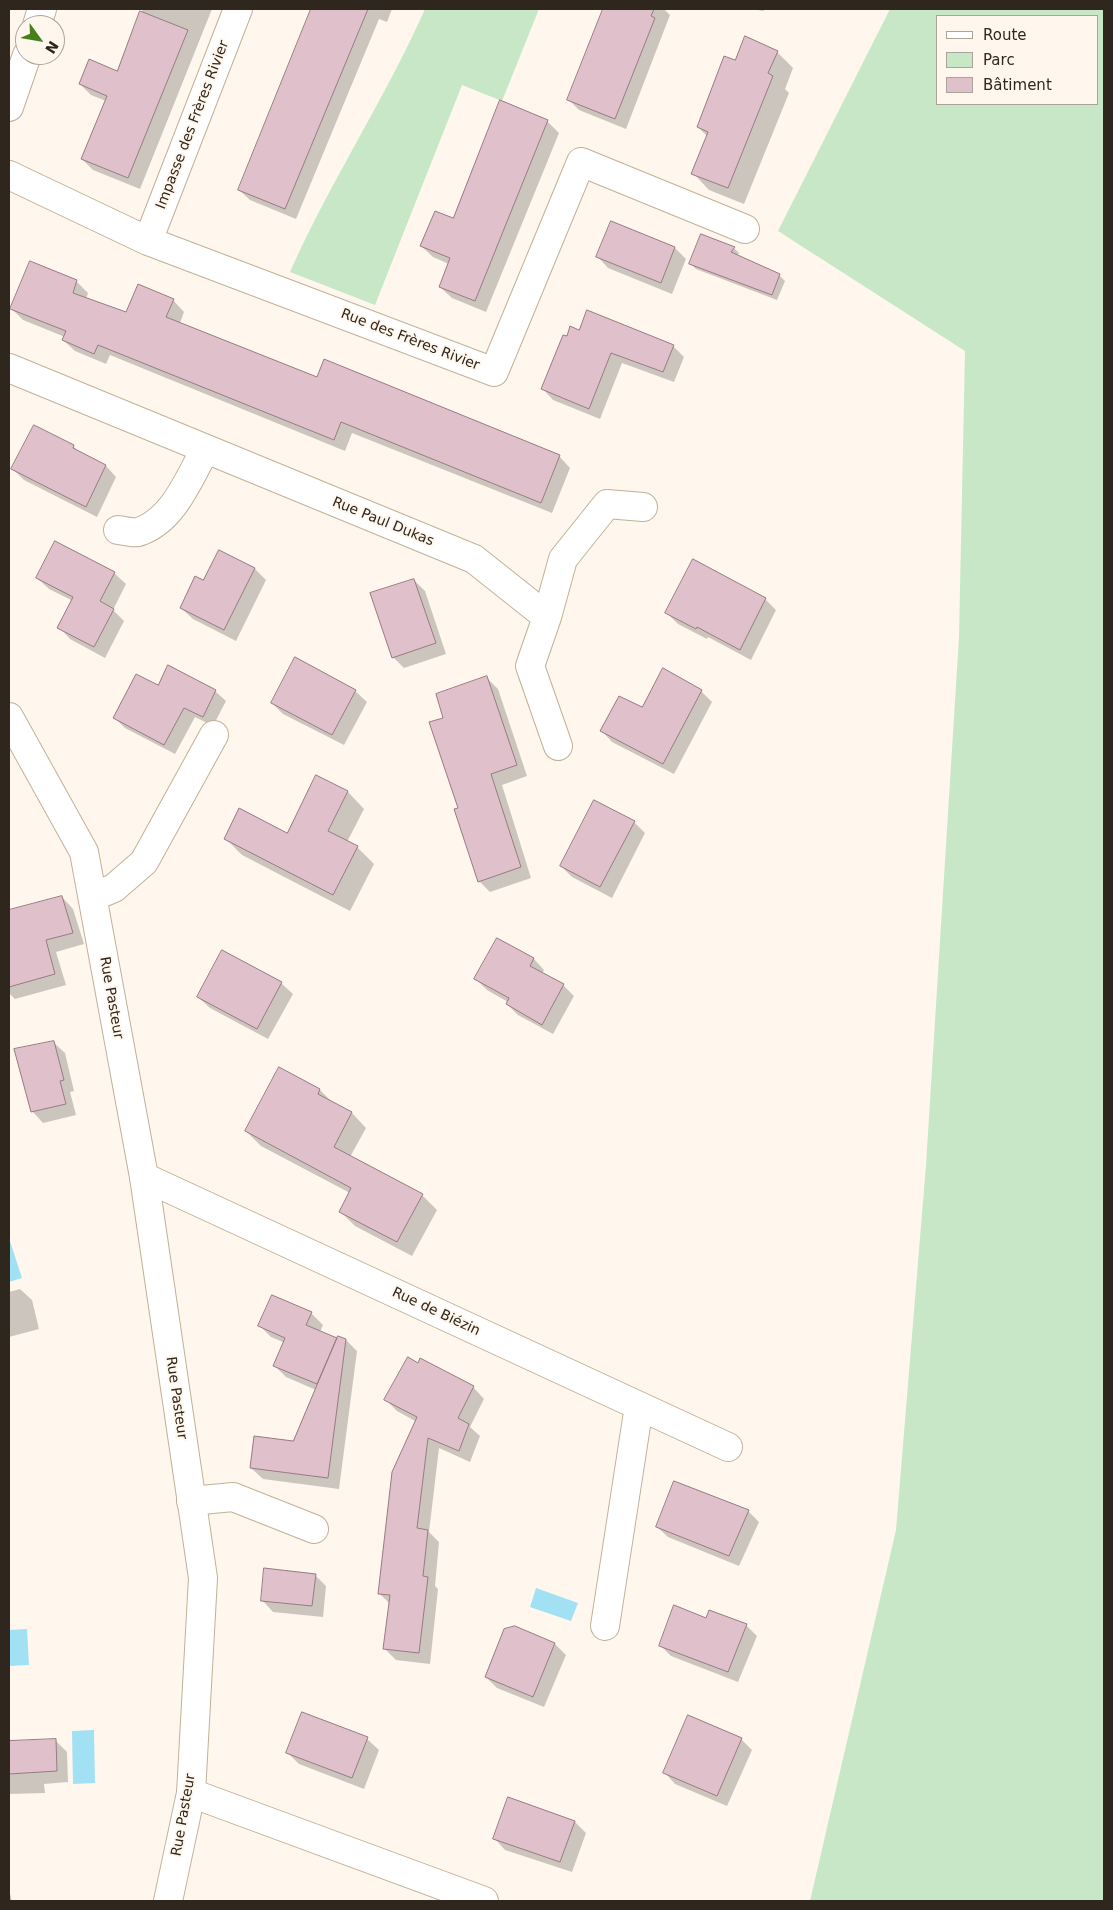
<!DOCTYPE html>
<meta charset="utf-8">
<style>
body{margin:0}
#map{position:relative;width:1113px;height:1910px;overflow:hidden;background:#fff7ed;font-family:"DejaVu Sans",sans-serif}
canvas{display:block}
.frame{position:absolute;inset:0;border:10px solid #2f271e;pointer-events:none}
.legend{position:absolute;left:936px;top:15px;width:162px;height:90px;box-sizing:border-box;background:#fff7ed;border:1px solid #aca49a;margin:0;padding:6px 9px;list-style:none;font-size:15px;color:#2f271e}
.legend li{display:flex;align-items:center;gap:10px;height:25px}
.legend b{width:25px;border:1px solid #aca49a}
.north{position:absolute;left:15px;top:15px;width:50px;height:50px;box-sizing:border-box;background:#fff7ed;border:1px solid #aca49a;border-radius:50%;rotate:122deg;font-size:14px;font-weight:700;line-height:20px;text-align:center;color:#2f271e}
.north::after{content:'';display:block;margin:auto;width:18px;height:22px;background:#46801a;clip-path:polygon(50% 0,100% 100%,50% 72%,0 100%)}
</style>
<div id="map">
<canvas width="1113" height="1910"></canvas>
<div class="frame"></div>
<ul class="legend">
<li><b style="height:6px;background:#fff"></b>Route</li>
<li><b style="height:14px;background:#c7e7c7"></b>Parc</li>
<li><b style="height:14px;background:#e0c0ca"></b>Bâtiment</li>
</ul>
<div class="north">N</div>
</div>
<script>
const context = document.querySelector('canvas').getContext('2d');
context.lineJoin = 'round';
function fillPath(path, color) { context.fillStyle = color; context.fill(path, 'evenodd'); }
function stroke(path, color, width, dash) { context.strokeStyle = color; context.lineWidth = width; context.lineCap = dash ? 'butt' : 'round'; context.setLineDash(dash || []); context.stroke(path); }
function write(font, color, halo, rows, align = 'center') {
  context.font = font + ' "DejaVu Sans",sans-serif'; context.lineWidth = 4; context.setLineDash([]); context.textBaseline = 'middle'; context.strokeStyle = halo; context.fillStyle = color; for (const [text, x, y, turn = 0] of rows) {
    context.save(); context.translate(x, y); context.rotate((+turn || 0) * Math.PI / 180); context.textAlign = isNaN(turn) ? turn : align; if (halo) context.strokeText(text, 0, 0); context.fillText(text, 0, 0); context.restore();
  }
}
fillPath(new Path2D(`
 M 425,9 L 539,9 L 502,101 L 462,85 L 375,305 L 290,272 C 330,182 385,99 425,9 Z
 M 890,9 L 1104,9 L 1104,1901 L 810,1901 L 896,1530 L 926,1165 L 959,637 L 965,351 L 778,231 ZM 937,16 L 1097,16 L 1097,104 L 937,104 Z`), '#c7e7c7');
fillPath(new Path2D(`
 M 9,1238 L 22,1278 L 9,1282 Z
 M 536,1588 L 578,1603 L 571,1621 L 530,1607 Z
 M 27,1629 L 29,1665 L 9,1666 L 9,1630 Z
 M 94,1730 L 95,1783 L 73,1784 L 72,1731 Z`), '#a2e0f4');
fillPath(new Path2D(`
 M 143,9 L 212,9 L 140,189 L 93,170 L 82,159 L 106,101 L 91,95 L 80,84 L 117,72 Z
 M 327,9 L 392,9 L 387,22 L 379,19 L 296,219 L 250,200 L 239,190 L 316,36 Z
 M 609,9 L 664,9 L 670,15 L 626,129 L 579,110 L 568,99 Z
 M 754,9 L 769,9 L 762,11 Z
 M 777,52 L 793,68 L 785,89 L 789,93 L 744,204 L 709,190 L 693,173 L 707,136 L 698,127 L 736,62 Z
 M 547,121 L 559,133 L 486,312 L 452,298 L 440,287 L 449,264 L 433,257 L 421,246 L 453,219 Z
 M 675,248 L 686,259 L 672,294 L 608,268 L 597,256 Z
 M 734,248 L 739,253 L 737,256 L 780,276 L 785,281 L 777,300 L 696,269 L 690,263 Z
 M 77,282 L 88,293 L 86,299 L 126,314 L 173,300 L 184,312 L 180,323 L 317,379 L 559,456 L 570,468 L 552,513 L 352,433 L 345,451 L 110,355 L 106,364 L 75,351 L 63,340 L 65,337 L 23,320 L 12,309 Z
 M 580,331 L 673,346 L 684,357 L 674,382 L 622,363 L 600,419 L 553,400 L 543,389 Z
 M 73,446 L 80,453 L 106,466 L 116,477 L 97,517 L 24,480 L 13,469 Z
 M 220,551 L 255,569 L 266,580 L 236,641 L 193,619 L 181,608 L 204,582 Z
 M 114,573 L 126,584 L 113,610 L 124,621 L 105,658 L 70,639 L 59,627 L 73,601 L 49,589 L 37,578 Z
 M 414,580 L 425,591 L 446,654 L 404,668 L 393,657 Z
 M 765,599 L 776,610 L 751,660 L 708,637 L 707,639 L 678,624 L 667,613 Z
 M 487,678 L 498,689 L 527,776 L 502,785 L 531,878 L 490,892 L 479,881 L 459,808 L 445,718 Z
 M 158,687 L 215,691 L 226,701 L 213,726 L 195,717 L 175,754 L 125,728 L 115,718 Z
 M 355,691 L 367,702 L 344,745 L 283,714 L 272,703 Z
 M 701,691 L 712,702 L 674,774 L 612,742 L 601,730 L 642,709 Z
 M 317,776 L 348,792 L 364,809 L 347,842 L 357,847 L 374,864 L 350,911 L 242,855 L 225,838 L 287,835 Z
 M 634,822 L 645,833 L 612,898 L 572,877 L 561,866 Z
 M 62,897 L 73,909 L 84,944 L 56,952 L 66,985 L 15,999 L 9,993 L 9,911 Z
 M 497,939 L 534,959 L 544,970 L 542,974 L 563,985 L 574,996 L 553,1034 L 518,1015 L 507,1004 L 508,1002 L 487,990 L 476,979 Z
 M 281,983 L 293,994 L 268,1039 L 210,1008 L 198,997 Z
 M 53,1042 L 65,1053 L 74,1091 L 70,1092 L 76,1115 L 43,1123 L 32,1111 Z
 M 320,1090 L 333,1103 L 352,1113 L 366,1128 L 350,1157 L 422,1195 L 437,1210 L 412,1256 L 355,1226 L 341,1212 L 350,1193 L 261,1146 L 246,1131 Z
 M 20,1289 L 32,1300 L 39,1329 L 9,1337 L 9,1292 Z
 M 273,1297 L 312,1314 L 323,1325 L 320,1332 L 337,1341 L 346,1340 L 357,1351 L 339,1489 L 263,1479 L 251,1468 L 294,1442 L 316,1390 L 286,1377 L 275,1366 L 285,1343 L 271,1337 L 260,1326 Z
 M 419,1364 L 473,1387 L 484,1399 L 470,1427 L 480,1436 L 470,1462 L 439,1448 L 429,1532 L 439,1542 L 435,1586 L 438,1589 L 430,1664 L 396,1660 L 384,1648 L 390,1604 L 380,1594 L 417,1422 L 397,1411 L 386,1400 Z
 M 748,1511 L 759,1522 L 739,1566 L 668,1537 L 657,1527 Z
 M 315,1575 L 326,1586 L 323,1617 L 273,1612 L 262,1600 Z
 M 746,1625 L 757,1636 L 738,1682 L 671,1656 L 660,1645 Z
 M 515,1627 L 555,1644 L 566,1655 L 544,1707 L 497,1688 L 486,1677 Z
 M 367,1739 L 379,1750 L 364,1789 L 299,1764 L 288,1753 Z
 M 741,1739 L 752,1750 L 727,1806 L 675,1784 L 665,1773 Z
 M 55,1740 L 67,1752 L 68,1782 L 44,1784 L 45,1793 L 9,1794 L 9,1743 Z
 M 575,1822 L 586,1833 L 572,1872 L 505,1850 L 494,1838 Z
 M 9,1890 L 12,1901 L 9,1901 Z`), '#0003');
const building = new Path2D(`
 M 311,9 L 368,9 L 285,209 L 238,190 Z
 M 603,9 L 654,9 L 651,16 L 655,18 L 615,119 L 567,100 Z
 M 140,11 L 188,30 L 128,178 L 81,159 L 107,96 L 79,84 L 89,59 L 117,71 Z
 M 745,36 L 778,51 L 768,73 L 773,76 L 728,188 L 691,174 L 708,132 L 697,127 L 724,56 L 735,60 Z
 M 500,100 L 548,120 L 475,301 L 439,287 L 450,258 L 420,246 L 435,211 L 453,218 Z
 M 611,221 L 675,247 L 661,283 L 596,257 Z
 M 701,234 L 735,247 L 731,252 L 780,274 L 772,295 L 689,264 Z
 M 30,261 L 77,280 L 73,293 L 126,312 L 138,284 L 174,299 L 166,317 L 317,377 L 324,359 L 560,455 L 541,503 L 341,422 L 334,440 L 98,345 L 94,354 L 62,340 L 66,331 L 10,309 Z
 M 587,310 L 674,345 L 663,372 L 611,353 L 589,409 L 541,389 L 563,335 L 567,336 L 570,326 L 579,330 Z
 M 34,425 L 74,445 L 73,448 L 106,465 L 86,507 L 11,469 Z
 M 55,541 L 115,572 L 100,601 L 114,609 L 94,647 L 57,628 L 73,597 L 36,578 Z
 M 219,550 L 255,568 L 224,630 L 180,608 L 195,576 L 203,580 Z
 M 693,559 L 766,598 L 740,650 L 697,627 L 696,629 L 665,613 Z
 M 414,579 L 436,643 L 392,658 L 370,593 Z
 M 295,657 L 356,690 L 332,735 L 271,703 Z
 M 168,665 L 216,690 L 203,717 L 184,708 L 164,745 L 113,718 L 136,674 L 158,685 Z
 M 663,668 L 702,690 L 663,764 L 600,731 L 619,696 L 642,707 Z
 M 487,676 L 517,765 L 491,774 L 521,867 L 478,882 L 454,809 L 458,808 L 429,722 L 443,718 L 436,694 Z
 M 316,775 L 348,791 L 328,831 L 358,846 L 333,895 L 224,839 L 239,808 L 287,833 Z
 M 594,800 L 635,821 L 600,887 L 560,866 Z
 M 62,896 L 73,933 L 46,940 L 55,974 L 9,987 L 9,910 Z
 M 497,938 L 534,958 L 530,966 L 564,984 L 542,1025 L 506,1004 L 509,998 L 474,979 Z
 M 222,950 L 282,982 L 257,1029 L 197,997 Z
 M 54,1041 L 64,1080 L 60,1081 L 66,1104 L 31,1112 L 14,1049 Z
 M 279,1067 L 320,1089 L 318,1094 L 352,1112 L 334,1147 L 423,1194 L 397,1242 L 339,1212 L 351,1188 L 245,1131 Z
 M 272,1295 L 312,1312 L 306,1325 L 337,1338 L 317,1384 L 273,1366 L 285,1338 L 258,1326 Z
 M 338,1336 L 346,1339 L 328,1478 L 250,1468 L 254,1436 L 293,1441 Z
 M 408,1357 L 418,1363 L 420,1358 L 474,1386 L 458,1418 L 469,1424 L 459,1451 L 428,1438 L 417,1528 L 428,1530 L 423,1576 L 428,1577 L 419,1653 L 383,1649 L 390,1595 L 378,1594 L 392,1472 L 417,1417 L 384,1400 Z
 M 674,1481 L 749,1510 L 729,1556 L 656,1527 Z
 M 264,1568 L 316,1574 L 312,1606 L 261,1601 Z
 M 674,1605 L 706,1618 L 709,1610 L 747,1624 L 728,1672 L 659,1646 Z
 M 515,1626 L 555,1643 L 533,1697 L 485,1677 L 504,1629 Z
 M 302,1712 L 368,1737 L 352,1778 L 286,1753 Z
 M 688,1715 L 742,1738 L 717,1796 L 663,1773 Z
 M 56,1739 L 57,1771 L 9,1774 L 9,1741 Z
 M 508,1797 L 575,1821 L 560,1862 L 493,1839 Z`);
fillPath(building, '#e0c0ca');
stroke(building, '#977a83', 1);
const minor = new Path2D(`
 M 9,175 L 148,241 L 494,372 L 581,162 L 745,229
 M 148,241 L 238,9
 M 9,368 L 474,559 L 547,617 L 563,559 L 607,504 L 643,507
 M 118,530 C 125,531 135,534 141,531 C 174,519 189,478 205,450
 M 547,617 L 530,666 L 558,746
 M 93,897 L 114,888 L 144,862 L 214,735
 M 144,1177 L 728,1447
 M 191,1501 L 233,1497 L 314,1529
 M 605,1626 L 639,1406
 M 191,1793 L 484,1901`);
const tertiary = new Path2D(`
 M 37,25 L 42,9
 M 9,107 L 27,55
 M 9,717 L 84,852 L 144,1177 L 203,1578 L 191,1793 L 168,1901`);
stroke(minor, '#c2b098', 30);
stroke(tertiary, '#c2b098', 30);
stroke(minor, '#fff', 28);
stroke(tertiary, '#fff', 28);
write('14px', '#2f271e', '#fff7ed', [
 ["Impasse des Frères Rivier",193,125,-69],
 ["Rue des Frères Rivier",410,340,21],
 ["Rue Paul Dukas",383,522,22],
 ["Rue Pasteur",111,998,80],
 ["Rue de Biézin",436,1312,25],
 ["Rue Pasteur",176,1398,82],
 ["Rue Pasteur",184,1815,-80]
]);
</script>
